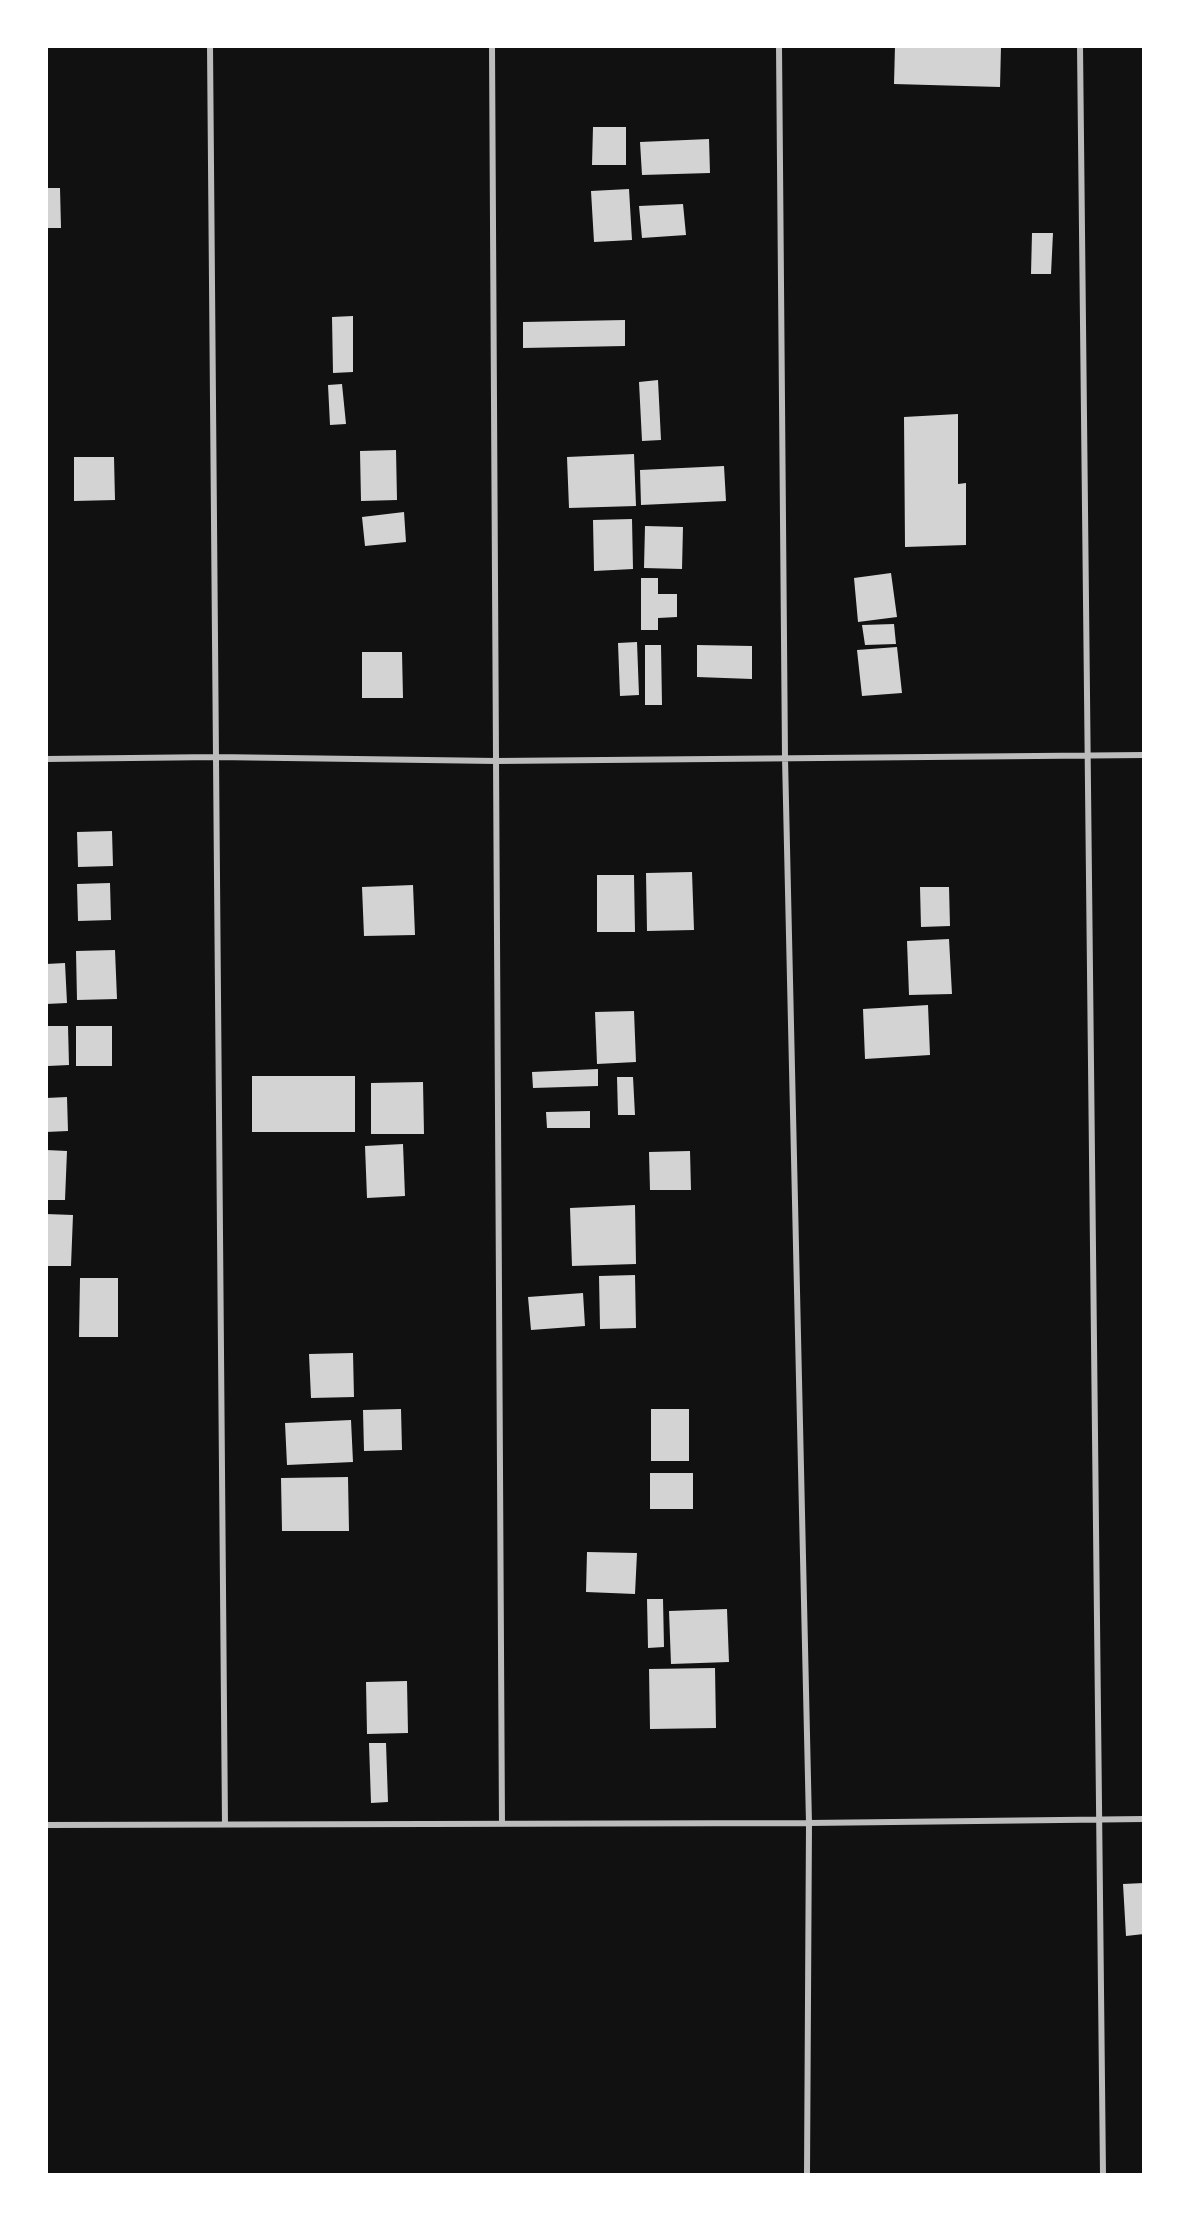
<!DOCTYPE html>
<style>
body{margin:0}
#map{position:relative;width:1190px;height:2221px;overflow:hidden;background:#111;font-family:Figtree,sans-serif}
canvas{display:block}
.frame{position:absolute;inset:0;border:48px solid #fff;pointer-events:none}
</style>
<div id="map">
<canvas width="1190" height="2221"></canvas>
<div class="frame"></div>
</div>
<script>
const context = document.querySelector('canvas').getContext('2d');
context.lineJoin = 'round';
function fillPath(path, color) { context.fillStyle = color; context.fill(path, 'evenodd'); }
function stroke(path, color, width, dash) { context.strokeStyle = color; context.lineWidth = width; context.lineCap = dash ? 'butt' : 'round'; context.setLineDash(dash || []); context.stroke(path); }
fillPath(new Path2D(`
 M 895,46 L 1001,46 L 1000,87 L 894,84 Z
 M 593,127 L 626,127 L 626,165 L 592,165 Z
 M 709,139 L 710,173 L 642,175 L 640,142 Z
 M 46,188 L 60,188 L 61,228 L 46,228 Z
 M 629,189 L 632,240 L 594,242 L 591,191 Z
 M 683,204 L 686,235 L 642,238 L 639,206 Z
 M 1032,233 L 1053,233 L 1051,274 L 1031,274 Z
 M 353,316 L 353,372 L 333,373 L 332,317 Z
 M 625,320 L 625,346 L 523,348 L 523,322 Z
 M 658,380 L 661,440 L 642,441 L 639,382 Z
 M 342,384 L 346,424 L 330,425 L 328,385 Z
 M 958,414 L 958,484 L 966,483 L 966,545 L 905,547 L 904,417 Z
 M 396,450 L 397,500 L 361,501 L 360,451 Z
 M 634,454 L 636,506 L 569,508 L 567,457 Z
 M 74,457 L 114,457 L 115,500 L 74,501 Z
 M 724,466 L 726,501 L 641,505 L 640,470 Z
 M 404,512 L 406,542 L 365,546 L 362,517 Z
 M 632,519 L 633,569 L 594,571 L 593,520 Z
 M 645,526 L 683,527 L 682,569 L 644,568 Z
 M 891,573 L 897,617 L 858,622 L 854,578 Z
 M 641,578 L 658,578 L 658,594 L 677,594 L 677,617 L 658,618 L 658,630 L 641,630 Z
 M 894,624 L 896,644 L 865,645 L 862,625 Z
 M 637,642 L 639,695 L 620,696 L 618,643 Z
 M 645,645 L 661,645 L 662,705 L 645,705 Z
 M 697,645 L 752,646 L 752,679 L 697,677 Z
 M 897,647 L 902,693 L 862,696 L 857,650 Z
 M 362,652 L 402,652 L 403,698 L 362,698 Z
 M 112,831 L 113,866 L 78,867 L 77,832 Z
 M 692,872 L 694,930 L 647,931 L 646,873 Z
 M 597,875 L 634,875 L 635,932 L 597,932 Z
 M 110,883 L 111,920 L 78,921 L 77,884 Z
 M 413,885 L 415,935 L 364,936 L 362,887 Z
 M 920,887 L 949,887 L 950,926 L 921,927 Z
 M 949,939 L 952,994 L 909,995 L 907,941 Z
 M 115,950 L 117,999 L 77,1000 L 76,951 Z
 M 65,963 L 67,1003 L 46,1004 L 46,964 Z
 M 928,1005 L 930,1055 L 865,1059 L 863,1009 Z
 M 634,1011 L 636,1062 L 597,1064 L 595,1012 Z
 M 46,1026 L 68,1026 L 69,1065 L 48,1066 Z
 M 76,1026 L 112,1026 L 112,1066 L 76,1066 Z
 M 598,1069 L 598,1086 L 533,1088 L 532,1072 Z
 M 252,1076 L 355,1076 L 355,1132 L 252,1132 Z
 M 617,1077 L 633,1077 L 635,1115 L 618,1115 Z
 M 423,1082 L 424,1134 L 371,1134 L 371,1083 Z
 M 67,1097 L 68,1131 L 46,1132 L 46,1098 Z
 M 590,1111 L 590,1128 L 547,1128 L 546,1112 Z
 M 403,1144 L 405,1196 L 367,1198 L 365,1146 Z
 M 46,1150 L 67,1151 L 65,1200 L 46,1200 Z
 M 690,1151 L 691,1190 L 650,1190 L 649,1152 Z
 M 635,1205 L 636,1264 L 572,1266 L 570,1208 Z
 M 46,1214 L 73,1215 L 71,1266 L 46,1266 Z
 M 635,1275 L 636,1328 L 600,1329 L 599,1276 Z
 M 80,1278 L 118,1278 L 118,1337 L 79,1337 Z
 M 583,1293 L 585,1326 L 531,1330 L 528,1297 Z
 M 353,1353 L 354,1397 L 311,1398 L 309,1354 Z
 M 401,1409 L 402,1450 L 364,1451 L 363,1410 Z
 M 651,1409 L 689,1409 L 689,1461 L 651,1461 Z
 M 351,1420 L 353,1462 L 287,1465 L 285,1423 Z
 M 650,1473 L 693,1473 L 693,1509 L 650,1509 Z
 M 348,1477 L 349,1531 L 282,1531 L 281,1478 Z
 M 587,1552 L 637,1553 L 635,1594 L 586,1592 Z
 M 647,1599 L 663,1599 L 664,1647 L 648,1648 Z
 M 727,1609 L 729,1662 L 671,1664 L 669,1611 Z
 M 715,1668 L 716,1728 L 650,1729 L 649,1669 Z
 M 407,1681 L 408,1733 L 367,1734 L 366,1682 Z
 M 369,1743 L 386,1743 L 388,1802 L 371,1803 Z
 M 1144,1883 L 1144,1934 L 1126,1936 L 1123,1884 Z`), '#d3d3d3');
stroke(new Path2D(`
 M 210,46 L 225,1824
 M 492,46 L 502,1824
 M 779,46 L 785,758 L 809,1823 L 807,2174
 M 1080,46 L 1103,2174
 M 46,759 L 216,757 L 496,761 L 1144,755
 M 46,1825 L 809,1823 L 1144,1819`), '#bcbcbc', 6);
</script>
